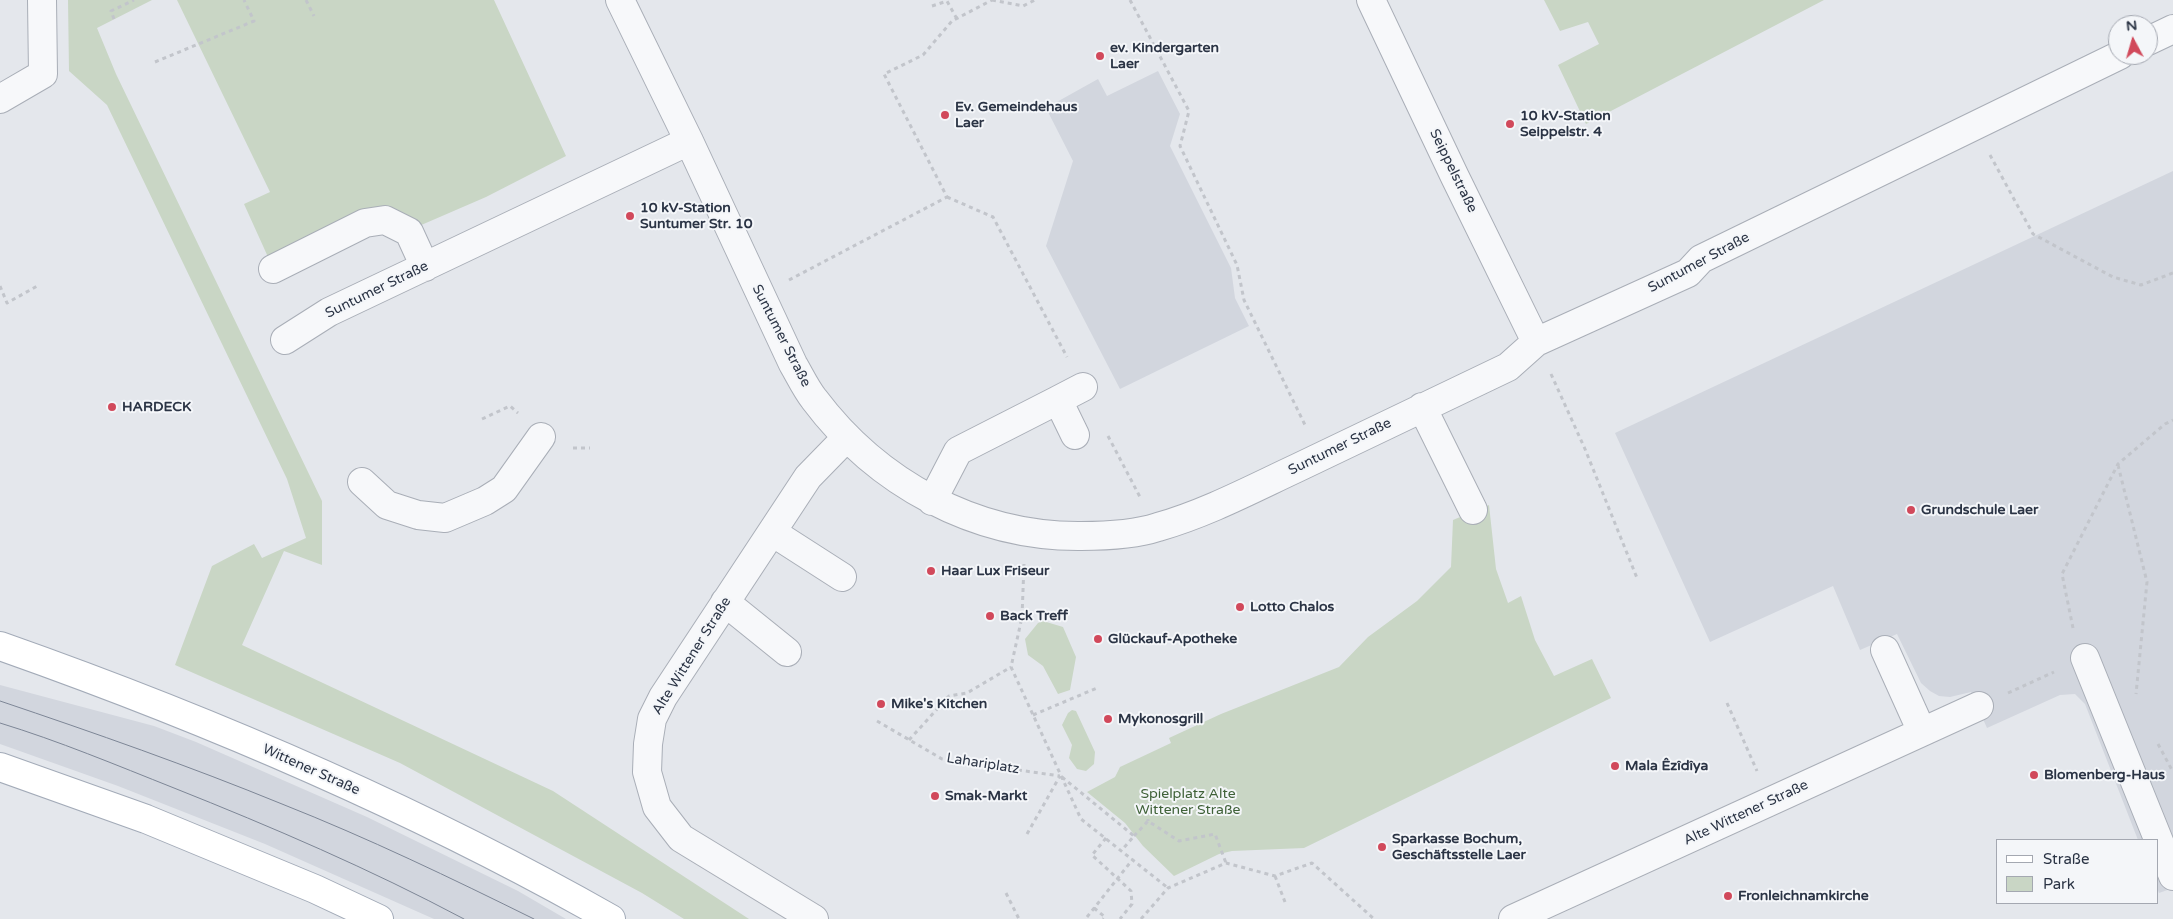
<!DOCTYPE html>
<meta charset="utf-8">
<style>
body{margin:0}
#map{position:relative;width:2173px;height:919px;overflow:hidden;background:#e4e7ec;font-family:"Varela Round",sans-serif}
canvas{display:block}
.legend{position:absolute;left:1996px;top:839px;width:162px;height:65px;box-sizing:border-box;background:#f4f6f9;border:1px solid #a4a8b1;margin:0;padding:6px 9px;list-style:none;font-size:15px;color:#2b3445}
.legend li{display:flex;align-items:center;gap:10px;height:25px}
.legend b{width:25px;border:1px solid #a4a8b1}
.north{position:absolute;left:2108px;top:15px;width:50px;height:50px;box-sizing:border-box;background:#f4f6f9;border:1px solid #a4a8b1;border-radius:50%;rotate:354deg;font-size:14px;font-weight:700;line-height:20px;text-align:center;color:#2b3445}
.north::after{content:'';display:block;margin:auto;width:18px;height:22px;background:#d1495b;clip-path:polygon(50% 0,100% 100%,50% 72%,0 100%)}
</style>
<div id="map">
<canvas width="2173" height="919"></canvas>
<ul class="legend">
<li><b style="height:6px;background:#fff"></b>Straße</li>
<li><b style="height:14px;background:#c9d6c5"></b>Park</li>
</ul>
<div class="north">N</div>
</div>
<script>
const context = document.querySelector('canvas').getContext('2d');
context.lineJoin = 'round';
function fillPath(path, color) { context.fillStyle = color; context.fill(path, 'evenodd'); }
function stroke(path, color, width, dash) { context.strokeStyle = color; context.lineWidth = width; context.lineCap = dash ? 'butt' : 'round'; context.setLineDash(dash || []); context.stroke(path); }
function write(font, color, halo, rows, align = 'center') {
  context.font = font + ' "Varela Round",sans-serif'; context.lineWidth = 4; context.setLineDash([]); context.textBaseline = 'middle'; context.strokeStyle = halo; context.fillStyle = color; for (const [text, x, y, turn = 0] of rows) {
    context.save(); context.translate(x, y); context.rotate((+turn || 0) * Math.PI / 180); context.textAlign = isNaN(turn) ? turn : align; if (halo) context.strokeText(text, 0, 0); context.fillText(text, 0, 0); context.restore();
  }
}
fillPath(new Path2D(`
 M 1158,71 L 1180,114 L 1170,146 L 1231,268 L 1235,298 L 1249,326 L 1120,389 L 1046,246 L 1073,161 L 1046,108 L 1098,79 L 1107,96 Z
 M 2173,171 L 2173,888 L 2159,893 L 2157,888 L 2157,840 L 2138,840 L 2085,704 L 2075,694 L 2060,695 L 1987,728 L 1971,692 L 1950,697 L 1939,696 L 1930,691 L 1921,683 L 1897,634 L 1860,650 L 1833,586 L 1710,642 L 1615,433 Z
 M 0,685 L 154,726 L 196,742 L 367,817 L 518,891 L 566,919 L 434,919 L 265,844 L 118,786 L 0,744 Z`), '#d2d6de');
fillPath(new Path2D(`
 M 68,0 L 152,0 L 97,28 L 116,74 L 322,501 L 322,565 L 284,551 L 242,645 L 553,791 L 749,919 L 684,919 L 642,893 L 400,763 L 175,665 L 212,566 L 254,544 L 262,558 L 306,538 L 287,479 L 107,105 L 69,71 Z
 M 177,0 L 494,0 L 566,156 L 486,197 L 419,226 L 389,206 L 360,210 L 268,257 L 244,204 L 270,192 Z
 M 1544,0 L 1824,0 L 1586,124 L 1558,65 L 1599,44 L 1588,22 L 1560,31 Z
 M 1489,505 L 1496,569 L 1508,603 L 1521,596 L 1535,640 L 1554,676 L 1592,659 L 1611,698 L 1304,848 L 1232,851 L 1219,854 L 1174,876 L 1143,846 L 1125,823 L 1087,792 L 1115,777 L 1120,767 L 1171,743 L 1169,738 L 1221,714 L 1339,667 L 1368,637 L 1417,601 L 1451,567 L 1453,520 Z
 M 1043,621 L 1063,627 L 1076,657 L 1070,690 L 1058,694 L 1043,666 L 1028,655 L 1025,639 L 1038,623 Z
 M 1072,710 L 1076,711 L 1095,752 L 1094,764 L 1086,771 L 1077,769 L 1069,758 L 1072,745 L 1062,725 L 1068,713 Z`), '#c9d6c5');
const minor = new Path2D(`
 M 620,0 L 689,141 L 793,364 C 800,376 806,389 814,399 C 877,483 975,537 1081,536 C 1106,536 1134,535 1158,527 C 1207,513 1252,489 1297,468 C 1368,434 1438,400 1508,367 L 1536,342 L 1688,273 L 1701,259 L 2120,55
 M 1371,0 L 1455,177 L 1536,342
 M 2148,41 L 2173,29
 M 0,99 L 43,74 L 42,0
 M 273,269 L 365,223 L 385,220 L 409,232 L 425,267
 M 285,340 L 329,312 L 689,141
 M 1058,400 L 1083,387
 M 1422,407 L 1473,510
 M 362,482 L 387,505 L 418,515 L 445,518 L 485,501 L 504,489 L 541,437
 M 932,501 L 958,451 L 1058,400 L 1075,435
 M 772,532 L 842,577
 M 725,602 L 787,652
 M 1885,650 L 1922,732
 M 2085,658 L 2173,876
 M 814,919 L 681,838 L 657,807 L 647,772 L 648,744 L 652,719 L 663,697 L 808,477 L 847,437
 M 1513,919 L 1979,706`);
const major = new Path2D(`
 M 0,646 C 210,720 417,809 611,919
 M 0,767 L 146,819 L 315,889 L 379,919`);
stroke(minor, '#a9aeb7', 30);
stroke(major, '#a3abb8', 30);
stroke(new Path2D(`
 M 306,0 L 314,16
 M 992,0 L 1023,6 L 1035,0
 M 1130,0 L 1189,111 L 1180,146 L 1237,265 L 1244,300 L 1306,427
 M 932,6 L 947,1 L 957,19
 M 114,19 L 111,11 L 134,0
 M 155,62 L 254,21 L 244,0
 M 1990,155 L 2033,234 L 2113,277 L 2141,285 L 2173,273
 M 947,197 L 993,217 L 1067,357
 M 789,280 L 947,197 L 884,74 L 923,55 L 952,21 L 992,0
 M 0,286 L 7,303 L 39,285
 M 1551,374 L 1585,449 L 1637,578
 M 482,419 L 510,406 L 518,413
 M 1108,436 L 1140,497
 M 573,448 L 590,448
 M 2118,465 L 2147,582 L 2136,694
 M 1024,564 L 1022,617 L 1011,667 L 1081,819 L 1168,888
 M 2073,628 L 2062,574 L 2118,464 L 2165,424 L 2173,420
 M 2008,693 L 2054,672
 M 1727,703 L 1757,771
 M 1033,715 L 1097,688
 M 877,721 L 942,759 L 1060,776
 M 909,740 L 949,696 L 967,693 L 1011,667
 M 2158,744 L 2173,772
 M 1062,777 L 1134,836 L 1122,850
 M 1147,795 L 1148,821
 M 1027,834 L 1060,776
 M 1134,836 L 1148,821 L 1179,841 L 1215,834 L 1226,863
 M 1106,838 L 1092,855 L 1131,891 L 1132,904 L 1120,919
 M 1275,876 L 1285,902
 M 1006,893 L 1019,919
 M 1094,908 L 1105,917 L 1103,919
 M 1087,917 L 1133,859
 M 1141,919 L 1168,888 L 1226,863 L 1275,876 L 1312,863 L 1374,919`), '#c2c5cb', 3, [4, 4]);
stroke(minor, '#f7f8fa', 28);
stroke(major, '#fff', 28);
stroke(new Path2D(`
 M 0,701 C 95,733 189,766 282,804 C 368,838 451,878 534,919
 M 0,723 C 59,741 116,765 174,788 C 272,827 370,869 464,919`), '#7d8696', 1);
for (const [x, y, r, color] of [
 [1100,56,5,"#d1495b"],
 [945,115,5,"#d1495b"],
 [1510,124,5,"#d1495b"],
 [630,216,5,"#d1495b"],
 [112,407,5,"#d1495b"],
 [1911,510,5,"#d1495b"],
 [931,571,5,"#d1495b"],
 [1240,607,5,"#d1495b"],
 [990,616,5,"#d1495b"],
 [1098,639,5,"#d1495b"],
 [881,704,5,"#d1495b"],
 [1108,719,5,"#d1495b"],
 [1615,766,5,"#d1495b"],
 [2034,775,5,"#d1495b"],
 [935,796,5,"#d1495b"],
 [1382,847,5,"#d1495b"],
 [1728,896,5,"#d1495b"]
]) { const dot = new Path2D(); dot.arc(x, y, r, 0, 2 * Math.PI); context.fillStyle = color; context.fill(dot); stroke(dot, '#f4f6f9', 2); }
write('bold 14px', '#2b3445', '#f4f6f9', [
 ["ev. Kindergarten",1110,48],
 ["Laer",1110,64],
 ["Ev. Gemeindehaus",955,107],
 ["Laer",955,123],
 ["10 kV-Station",1520,116],
 ["Seippelstr. 4",1520,132],
 ["10 kV-Station",640,208],
 ["Suntumer Str. 10",640,224],
 ["HARDECK",122,407],
 ["Grundschule Laer",1921,510],
 ["Haar Lux Friseur",941,571],
 ["Lotto Chalos",1250,607],
 ["Back Treff",1000,616],
 ["Glückauf-Apotheke",1108,639],
 ["Mike's Kitchen",891,704],
 ["Mykonosgrill",1118,719],
 ["Mala Êzîdîya",1625,766],
 ["Blomenberg-Haus",2044,775],
 ["Smak-Markt",945,796],
 ["Sparkasse Bochum,",1392,839],
 ["Geschäftsstelle Laer",1392,855],
 ["Fronleichnamkirche",1738,896]
], 'left');
write('14px', '#2b3445', '#f4f6f9', [
 ["Seippelstraße",1453,171,64],
 ["Suntumer Straße",1699,263,-28],
 ["Suntumer Straße",377,290,-26],
 ["Suntumer Straße",781,336,63],
 ["Suntumer Straße",1340,447,-26],
 ["Alte Wittener Straße",692,656,-58],
 ["Lahariplatz",983,764,9],
 ["Wittener Straße",311,770,24],
 ["Alte Wittener Straße",1746,813,-25]
]);
write('14px', '#3f6138', '#f4f6f9', [
 ["Spielplatz Alte",1188,794],
 ["Wittener Straße",1188,810]
]);
</script>
